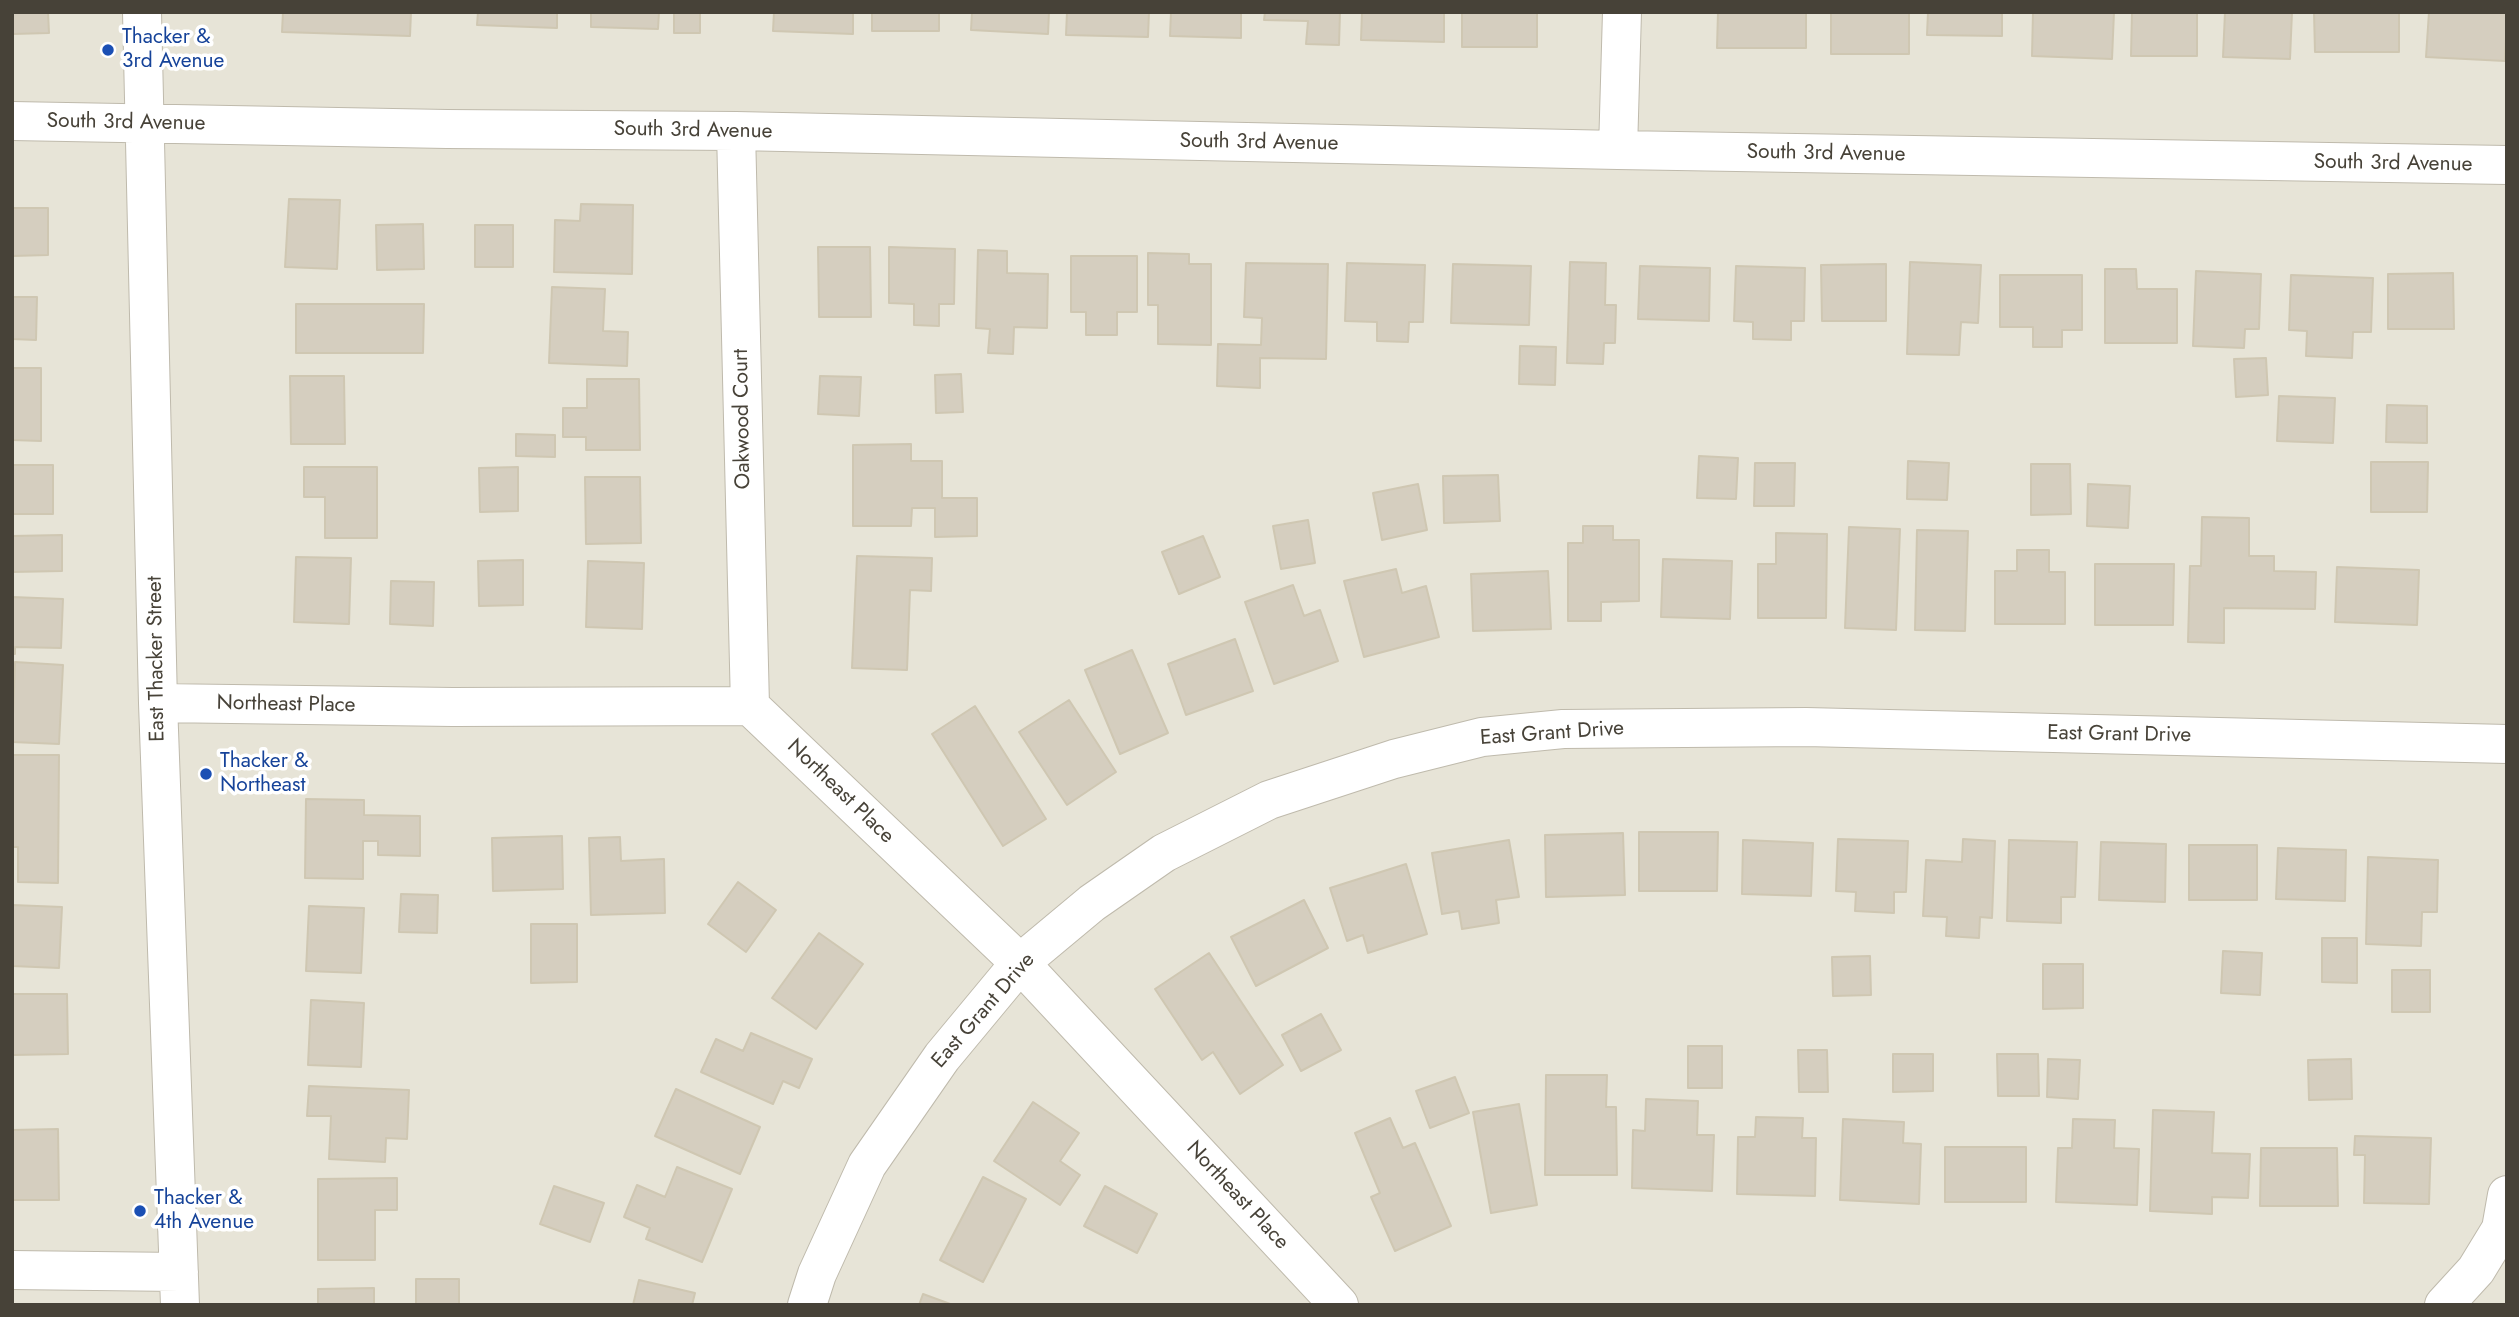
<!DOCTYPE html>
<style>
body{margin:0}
#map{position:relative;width:2519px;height:1317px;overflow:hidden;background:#f4f1e9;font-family:Jost,sans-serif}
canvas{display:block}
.frame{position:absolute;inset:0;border:14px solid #474238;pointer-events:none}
</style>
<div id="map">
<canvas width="2519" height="1317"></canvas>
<div class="frame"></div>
</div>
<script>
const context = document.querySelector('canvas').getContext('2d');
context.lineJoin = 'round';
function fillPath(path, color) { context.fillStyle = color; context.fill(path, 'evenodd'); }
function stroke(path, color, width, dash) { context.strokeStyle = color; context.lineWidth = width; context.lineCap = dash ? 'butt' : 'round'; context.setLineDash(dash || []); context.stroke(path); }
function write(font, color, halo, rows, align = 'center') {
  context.font = font + ' Jost,sans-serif'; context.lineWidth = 7; context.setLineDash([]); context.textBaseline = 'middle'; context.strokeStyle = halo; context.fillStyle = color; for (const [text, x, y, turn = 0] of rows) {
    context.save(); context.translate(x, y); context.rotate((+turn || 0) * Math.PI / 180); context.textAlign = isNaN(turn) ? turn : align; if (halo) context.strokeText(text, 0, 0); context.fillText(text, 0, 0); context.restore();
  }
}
fillPath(new Path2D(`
 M 12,12 L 2507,12 L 2507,1305 L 12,1305 Z`), '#e7e4d7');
const building = new Path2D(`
 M 12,12 L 48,12 L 49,33 L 12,34 Z
 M 283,12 L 411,12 L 410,36 L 282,32 Z
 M 478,12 L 557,12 L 557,28 L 477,25 Z
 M 591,12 L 659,12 L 658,29 L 591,27 Z
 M 674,12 L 700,12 L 700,33 L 674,33 Z
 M 774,12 L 853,12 L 853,34 L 773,31 Z
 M 872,12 L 939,12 L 939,31 L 872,31 Z
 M 972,12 L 1049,12 L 1048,34 L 971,30 Z
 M 1067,12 L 1149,12 L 1148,37 L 1066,35 Z
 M 1171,12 L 1241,12 L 1241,38 L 1170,36 Z
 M 1265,12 L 1340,12 L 1339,45 L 1306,44 L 1308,21 L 1264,20 Z
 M 1362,12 L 1444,12 L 1444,42 L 1361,40 Z
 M 1462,12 L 1537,12 L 1537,47 L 1462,47 Z
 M 1718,12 L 1806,12 L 1806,48 L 1717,48 Z
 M 1831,12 L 1909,12 L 1909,54 L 1831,54 Z
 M 1928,12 L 2002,12 L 2002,36 L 1927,35 Z
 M 2033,12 L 2114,12 L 2112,59 L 2032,56 Z
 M 2132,12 L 2197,12 L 2197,56 L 2131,56 Z
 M 2225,12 L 2292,12 L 2290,59 L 2223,57 Z
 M 2314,12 L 2399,12 L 2399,52 L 2315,52 Z
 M 2429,12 L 2507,12 L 2505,61 L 2426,57 Z
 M 289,199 L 340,200 L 337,269 L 285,267 Z
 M 581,204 L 633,205 L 632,274 L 554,272 L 555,220 L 580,221 Z
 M 12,208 L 48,208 L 48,255 L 12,256 Z
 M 423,224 L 424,269 L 377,270 L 376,225 Z
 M 475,225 L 513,225 L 513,267 L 475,267 Z
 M 818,247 L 870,247 L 871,317 L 819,317 Z
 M 889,247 L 955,249 L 954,304 L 939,304 L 939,326 L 914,325 L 914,304 L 889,303 Z
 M 978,250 L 1007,251 L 1007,273 L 1048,274 L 1047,328 L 1014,327 L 1013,354 L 988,353 L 990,329 L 976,328 Z
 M 1148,253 L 1189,254 L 1189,264 L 1211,264 L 1211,345 L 1158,344 L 1158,305 L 1148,305 Z
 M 1071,256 L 1137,256 L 1137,312 L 1117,312 L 1117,335 L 1086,335 L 1086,312 L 1071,312 Z
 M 1570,262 L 1606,263 L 1605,305 L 1616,305 L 1615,343 L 1604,343 L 1603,364 L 1567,363 Z
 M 1910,262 L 1981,265 L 1978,323 L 1961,322 L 1959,355 L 1907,354 Z
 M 1246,263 L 1328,264 L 1326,359 L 1260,358 L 1260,388 L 1217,386 L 1218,344 L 1261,345 L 1262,318 L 1244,317 Z
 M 1347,263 L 1425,265 L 1423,322 L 1409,322 L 1408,342 L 1377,341 L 1377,322 L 1345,321 Z
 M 1453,264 L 1531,266 L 1529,325 L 1451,323 Z
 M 1886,264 L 1886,321 L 1822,321 L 1821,265 Z
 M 1640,266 L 1710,268 L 1709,321 L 1638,319 Z
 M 1736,266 L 1805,268 L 1804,321 L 1791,321 L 1791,340 L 1753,339 L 1753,322 L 1734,321 Z
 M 2105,269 L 2136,269 L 2137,289 L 2177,289 L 2177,343 L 2105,343 Z
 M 2196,271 L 2261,274 L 2259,329 L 2245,329 L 2244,348 L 2193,346 Z
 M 2453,273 L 2454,329 L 2388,329 L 2388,274 Z
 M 2000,275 L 2082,275 L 2082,330 L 2062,330 L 2062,347 L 2033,347 L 2033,327 L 2000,327 Z
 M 2291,275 L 2373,278 L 2371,332 L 2353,332 L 2352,358 L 2306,356 L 2307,331 L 2289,330 Z
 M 552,287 L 605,289 L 603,331 L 628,332 L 627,366 L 549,363 Z
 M 12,297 L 37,297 L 36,340 L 12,339 Z
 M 296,304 L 424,304 L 423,353 L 296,353 Z
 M 1520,346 L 1556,347 L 1555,385 L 1519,384 Z
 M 2266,358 L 2268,395 L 2236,397 L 2234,359 Z
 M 12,368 L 41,368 L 41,441 L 12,440 Z
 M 961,374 L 963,412 L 936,413 L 935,375 Z
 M 290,376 L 344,376 L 345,444 L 291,444 Z
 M 820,376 L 861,377 L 859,416 L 818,414 Z
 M 587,379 L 639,379 L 640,450 L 586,450 L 586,437 L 563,437 L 563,408 L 587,408 Z
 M 2279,396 L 2335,398 L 2333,443 L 2277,441 Z
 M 2387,405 L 2427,406 L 2427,443 L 2386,442 Z
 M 516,434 L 555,435 L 555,457 L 516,456 Z
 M 911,444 L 911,461 L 942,461 L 942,498 L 977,498 L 977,536 L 935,537 L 935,508 L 912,508 L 911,526 L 853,526 L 853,445 Z
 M 1699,456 L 1738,458 L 1736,499 L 1697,498 Z
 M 1908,461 L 1949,463 L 1947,500 L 1907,499 Z
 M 2371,462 L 2428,462 L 2427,512 L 2371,512 Z
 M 1755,463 L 1795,463 L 1794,506 L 1754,506 Z
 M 2031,464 L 2070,464 L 2071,514 L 2031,515 Z
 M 12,465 L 53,465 L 53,514 L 12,514 Z
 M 304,467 L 377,467 L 377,538 L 325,538 L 325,497 L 304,497 Z
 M 518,467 L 518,511 L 480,512 L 479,468 Z
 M 1498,475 L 1500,521 L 1444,523 L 1443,476 Z
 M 585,477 L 640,477 L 641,543 L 586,544 Z
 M 1418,484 L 1427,530 L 1382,540 L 1373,493 Z
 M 2088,484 L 2130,486 L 2128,528 L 2087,526 Z
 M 2202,517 L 2249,518 L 2249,556 L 2274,556 L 2274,571 L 2316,572 L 2315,609 L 2224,608 L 2224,643 L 2188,642 L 2190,566 L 2201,566 Z
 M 1308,520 L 1315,563 L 1281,569 L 1273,526 Z
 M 1583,526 L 1613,526 L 1613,540 L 1639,540 L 1639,601 L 1601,602 L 1601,621 L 1568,621 L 1568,543 L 1583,543 Z
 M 1849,527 L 1900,529 L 1896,630 L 1845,628 Z
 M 1917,530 L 1968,531 L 1965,631 L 1915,630 Z
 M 1776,533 L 1827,534 L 1826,618 L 1758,618 L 1758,564 L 1776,564 Z
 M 62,535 L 62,571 L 12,572 L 12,536 Z
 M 1203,536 L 1220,577 L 1179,594 L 1162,552 Z
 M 2017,550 L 2049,550 L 2049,572 L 2065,572 L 2065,624 L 1995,624 L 1995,571 L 2017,571 Z
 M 857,556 L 932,558 L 931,591 L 910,590 L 907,670 L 852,668 Z
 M 296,557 L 351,558 L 349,624 L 294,622 Z
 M 1663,559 L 1732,561 L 1730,619 L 1661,617 Z
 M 523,560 L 523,605 L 479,606 L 478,561 Z
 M 588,561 L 644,563 L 642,629 L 586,627 Z
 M 2095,564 L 2174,564 L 2173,625 L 2095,625 Z
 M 2337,567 L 2419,570 L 2417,625 L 2335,622 Z
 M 1396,569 L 1402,593 L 1426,586 L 1439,637 L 1364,657 L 1344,581 Z
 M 1548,571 L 1551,629 L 1473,631 L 1471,574 Z
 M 391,581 L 434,582 L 433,626 L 390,624 Z
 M 1293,585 L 1304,616 L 1320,610 L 1338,661 L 1274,684 L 1245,602 Z
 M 12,597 L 63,599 L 61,648 L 15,647 L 15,654 L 12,654 Z
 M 1235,639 L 1253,691 L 1186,715 L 1168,664 Z
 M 1132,650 L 1168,733 L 1120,754 L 1085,670 Z
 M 15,662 L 63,665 L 59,744 L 12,742 Z
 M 1069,700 L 1116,772 L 1067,805 L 1019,732 Z
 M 975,706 L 1046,819 L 1003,846 L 932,734 Z
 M 12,755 L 59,755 L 58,883 L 18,882 L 18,847 L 12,847 Z
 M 306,799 L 364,800 L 364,815 L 420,816 L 420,856 L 378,855 L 378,841 L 363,841 L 363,879 L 305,878 Z
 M 1639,832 L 1718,832 L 1717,891 L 1639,891 Z
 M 1623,833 L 1625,895 L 1546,897 L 1545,835 Z
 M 562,836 L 563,889 L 493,891 L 492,838 Z
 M 620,837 L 621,861 L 664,859 L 665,913 L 591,915 L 589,838 Z
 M 1838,839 L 1908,841 L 1906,892 L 1894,892 L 1894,913 L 1855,911 L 1856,892 L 1836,891 Z
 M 1963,839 L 1995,841 L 1992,918 L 1980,917 L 1979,938 L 1946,936 L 1947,917 L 1923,916 L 1926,860 L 1962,862 Z
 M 1509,840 L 1519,897 L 1496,900 L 1499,923 L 1462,929 L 1459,911 L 1442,914 L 1432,853 Z
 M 1743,840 L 1813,843 L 1811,896 L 1742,894 Z
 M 2009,840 L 2077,842 L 2075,897 L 2061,897 L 2061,923 L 2007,921 Z
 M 2101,842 L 2166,844 L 2165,902 L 2099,900 Z
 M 2189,845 L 2257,845 L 2257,900 L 2189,900 Z
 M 2278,848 L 2346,850 L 2345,901 L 2276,899 Z
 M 2368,857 L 2438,860 L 2437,912 L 2422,912 L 2421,946 L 2366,944 Z
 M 1406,864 L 1427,934 L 1368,953 L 1363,935 L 1347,941 L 1330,888 Z
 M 738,882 L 776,910 L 746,952 L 708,924 Z
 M 401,894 L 438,895 L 437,933 L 399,932 Z
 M 1304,900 L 1328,948 L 1256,986 L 1231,937 Z
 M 12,905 L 62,907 L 59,968 L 12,966 Z
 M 309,906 L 364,908 L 361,973 L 306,971 Z
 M 531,924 L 577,924 L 577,982 L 531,983 Z
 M 819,933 L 863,964 L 816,1029 L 772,998 Z
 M 2322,938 L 2357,938 L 2357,983 L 2322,982 Z
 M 2223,951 L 2262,953 L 2260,995 L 2221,993 Z
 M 1209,953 L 1283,1065 L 1240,1094 L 1213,1052 L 1202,1060 L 1155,989 Z
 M 1870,956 L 1871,995 L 1833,996 L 1832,957 Z
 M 2043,964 L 2083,964 L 2083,1008 L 2043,1009 Z
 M 2392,970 L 2430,970 L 2430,1012 L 2392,1012 Z
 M 12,994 L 67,994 L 68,1054 L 12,1055 Z
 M 311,1000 L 364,1003 L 361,1067 L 308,1065 Z
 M 1321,1014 L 1341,1050 L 1301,1071 L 1282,1035 Z
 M 751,1033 L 812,1059 L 799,1088 L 783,1081 L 773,1104 L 701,1072 L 716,1039 L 743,1051 Z
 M 1688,1046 L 1722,1046 L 1722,1088 L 1688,1088 Z
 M 1798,1050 L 1827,1050 L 1828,1092 L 1799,1092 Z
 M 1893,1054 L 1933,1054 L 1933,1091 L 1893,1092 Z
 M 1997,1054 L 2038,1054 L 2039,1096 L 1998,1096 Z
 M 2048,1059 L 2080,1060 L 2078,1099 L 2047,1097 Z
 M 2351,1059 L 2352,1099 L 2309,1100 L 2308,1060 Z
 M 1546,1075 L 1607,1075 L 1606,1107 L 1616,1107 L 1617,1175 L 1545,1175 Z
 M 1455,1077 L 1469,1113 L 1430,1128 L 1416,1091 Z
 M 309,1086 L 409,1090 L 407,1139 L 386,1138 L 385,1162 L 329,1159 L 331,1116 L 307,1116 Z
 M 676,1089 L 760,1127 L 740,1174 L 655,1136 Z
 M 1646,1099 L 1698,1101 L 1697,1135 L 1714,1135 L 1712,1191 L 1632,1188 L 1633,1130 L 1645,1131 Z
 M 1033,1102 L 1079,1133 L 1060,1161 L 1080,1175 L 1060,1205 L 994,1161 Z
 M 1519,1104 L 1537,1205 L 1491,1213 L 1473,1112 Z
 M 2153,1110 L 2214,1112 L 2212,1153 L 2250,1154 L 2248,1198 L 2212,1197 L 2212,1214 L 2150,1211 Z
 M 1756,1117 L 1803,1118 L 1802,1138 L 1816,1138 L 1815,1196 L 1737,1194 L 1738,1137 L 1755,1137 Z
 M 1390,1118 L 1403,1148 L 1415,1143 L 1451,1226 L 1395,1251 L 1371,1197 L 1380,1193 L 1355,1133 Z
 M 1843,1119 L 1904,1122 L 1903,1143 L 1921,1144 L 1919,1204 L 1840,1200 Z
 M 2073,1119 L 2115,1120 L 2114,1148 L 2139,1149 L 2137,1205 L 2056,1202 L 2058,1148 L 2072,1148 Z
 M 58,1129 L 59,1200 L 12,1200 L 12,1130 Z
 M 2355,1136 L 2431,1138 L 2429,1204 L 2364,1203 L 2365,1155 L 2354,1155 Z
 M 1945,1147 L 2026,1147 L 2026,1202 L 1945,1202 Z
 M 2261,1148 L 2337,1148 L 2338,1206 L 2260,1206 Z
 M 677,1167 L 732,1189 L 702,1262 L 646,1239 L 650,1228 L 624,1217 L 637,1185 L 665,1197 Z
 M 983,1177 L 1026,1199 L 983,1282 L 940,1260 Z
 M 397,1178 L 397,1210 L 375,1210 L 375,1260 L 318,1260 L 318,1179 Z
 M 554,1186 L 604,1203 L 590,1242 L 540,1224 Z
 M 1105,1186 L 1157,1214 L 1137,1253 L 1084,1226 Z
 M 416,1279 L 459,1279 L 459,1305 L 416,1305 Z
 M 639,1280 L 695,1293 L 692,1305 L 633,1305 Z
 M 374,1288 L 374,1305 L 318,1305 L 318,1289 Z
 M 923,1294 L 953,1305 L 919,1305 Z`);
fillPath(building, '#d5cebf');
stroke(building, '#cfc7b2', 2);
const minor = new Path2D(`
 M 142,12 L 158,703 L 180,1305
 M 12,121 L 447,129 L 736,131 L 1618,150 L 2507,165
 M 736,131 L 750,706
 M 1618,150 L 1622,12
 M 158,703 L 453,707 L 750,706 L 1020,963 L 1339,1305
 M 12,1270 L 179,1272
 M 807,1305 L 817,1274 L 867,1165 L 942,1057 L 1020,963 L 1092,903 L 1164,853 L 1269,800 L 1394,759 L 1482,737 L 1563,729 L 1806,727 L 2507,744
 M 2444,1305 L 2476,1270 L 2501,1229 L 2507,1195`);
stroke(minor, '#bfbaac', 40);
stroke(minor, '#fff', 38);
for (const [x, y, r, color] of [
 [108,50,7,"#1a4fb4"],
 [206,774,7,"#1a4fb4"],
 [140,1211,7,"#1a4fb4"]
]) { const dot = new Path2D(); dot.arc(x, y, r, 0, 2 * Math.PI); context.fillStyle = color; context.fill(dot); stroke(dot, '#fff', 2.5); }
write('21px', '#164399', '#fff', [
 ["Thacker &",122,38],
 ["3rd Avenue",122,62],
 ["Thacker &",220,762],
 ["Northeast",220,786],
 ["Thacker &",154,1199],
 ["4th Avenue",154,1223]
], 'left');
write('21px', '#474238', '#fff', [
 ["South 3rd Avenue",126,123,1],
 ["South 3rd Avenue",693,131,1],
 ["South 3rd Avenue",1259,143,1],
 ["South 3rd Avenue",1826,154,1],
 ["South 3rd Avenue",2393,164,1],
 ["Oakwood Court",743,419,-91],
 ["East Thacker Street",157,659,-91],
 ["Northeast Place",286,705,1],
 ["East Grant Drive",1552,734,-4],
 ["East Grant Drive",2119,735,1],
 ["Northeast Place",840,792,44],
 ["East Grant Drive",984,1011,-49],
 ["Northeast Place",1237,1196,47]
]);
</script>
